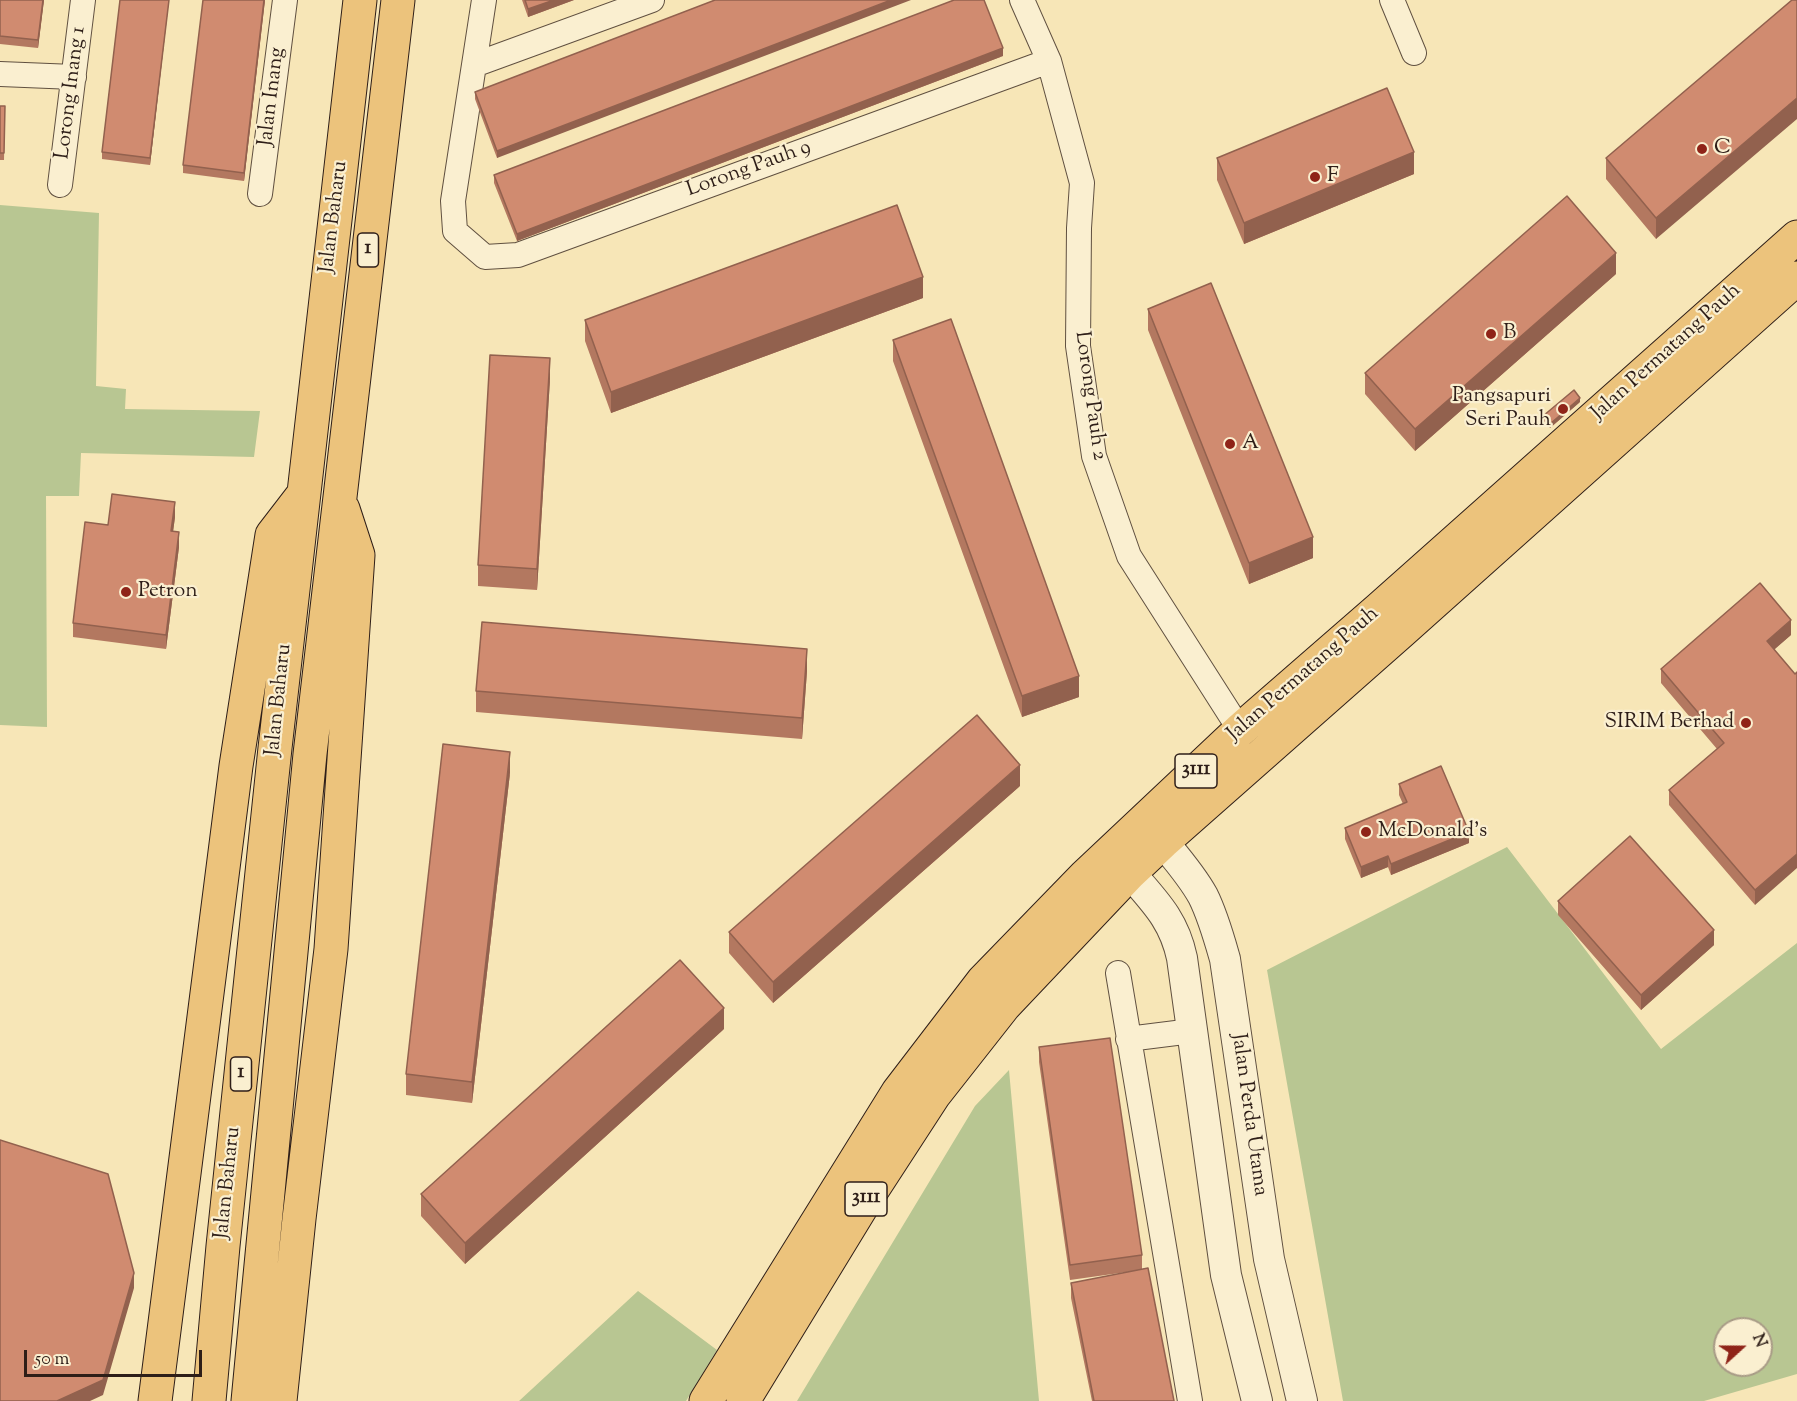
<!DOCTYPE html>
<style>
body{margin:0}
#map{position:relative;width:1797px;height:1401px;overflow:hidden;background:#f7e6b7;font-family:"Sorts Mill Goudy",serif}
canvas{display:block}
.north{position:absolute;left:1713px;top:1317px;width:60px;height:60px;box-sizing:border-box;background:#faefd0;border:2px solid #a89b86;border-radius:50%;rotate:69deg;font-size:16px;font-weight:700;line-height:24px;text-align:center;color:#2e1e18}
.north::after{content:'';display:block;margin:auto;width:21px;height:27px;background:#8f2418;clip-path:polygon(50% 0,100% 100%,50% 72%,0 100%)}
.scale{position:absolute;left:24px;top:1350px;width:178px;height:27px;box-sizing:border-box;border:3px solid #2e1e18;border-top:0;padding-left:8px;font-size:18px;line-height:21px;white-space:nowrap;color:#2e1e18;-webkit-text-stroke:4px #faefd0;paint-order:stroke}
</style>
<div id="map">
<canvas width="1797" height="1401"></canvas>
<div class="north">N</div>
<div class="scale">50 m</div>
</div>
<script>
const context = document.querySelector('canvas').getContext('2d');
context.lineJoin = 'round';
function fillPath(path, color) { context.fillStyle = color; context.fill(path, 'evenodd'); }
function stroke(path, color, width, dash) { context.strokeStyle = color; context.lineWidth = width; context.lineCap = dash ? 'butt' : 'round'; context.setLineDash(dash || []); context.stroke(path); }
function write(font, color, halo, rows, align = 'center') {
  context.font = font + ' "Sorts Mill Goudy",serif'; context.lineWidth = 4.5; context.setLineDash([]); context.textBaseline = 'middle'; context.strokeStyle = halo; context.fillStyle = color; for (const [text, x, y, turn = 0] of rows) {
    context.save(); context.translate(x, y); context.rotate((+turn || 0) * Math.PI / 180); context.textAlign = isNaN(turn) ? turn : align; if (halo) context.strokeText(text, 0, 0); context.fillText(text, 0, 0); context.restore();
  }
}
fillPath(new Path2D(`
 M 0,205 L 99,213 L 96,386 L 126,389 L 125,409 L 260,411 L 254,457 L 81,453 L 79,496 L 46,496 L 47,727 L 0,725 Z
 M 1507,847 L 1661,1049 L 1797,943 L 1797,1374 L 1704,1401 L 1343,1401 L 1267,970 ZM 1725,1329 L 1761,1329 L 1761,1365 L 1725,1365 Z
 M 1009,1070 L 1039,1401 L 797,1401 L 975,1106 Z
 M 638,1291 L 717,1350 L 686,1401 L 519,1401 Z`), '#b8c692');
const minor = new Path2D(`
 M 484,0 L 453,201 L 455,231 L 485,257 L 518,255 L 1049,61
 M 1022,0 L 1049,61 L 1082,183 L 1079,228 L 1078,346 L 1094,456 L 1129,556 L 1240,730
 M 1392,0 L 1414,53
 M 474,65 L 652,0
 M 0,74 L 74,77
 M 60,185 L 83,0
 M 260,194 L 285,0
 M 1118,973 L 1190,1401
 M 1128,1039 L 1192,1031`);
const tertiary = new Path2D(`
 M 1163,842 C 1177,859 1192,876 1203,896 C 1213,916 1219,938 1225,959 L 1269,1259 L 1302,1401
 M 1130,873 C 1155,902 1174,920 1182,958 L 1226,1275 L 1257,1401`);
const primary = new Path2D(`
 M 706,1401 L 898,1092 L 983,981 L 1085,876 L 1240,730 L 1379,609 L 1797,237
 M 743,1401 L 867,1198 L 934,1095 L 1004,1006 L 1130,873 L 1163,842 L 1401,632 L 1797,278`);
const trunk = new Path2D(`
 M 155,1401 L 236,766 L 272,535 L 302,496
 M 209,1401 L 223,1246 L 275,748 L 360,0
 M 248,1401 L 310,754 L 398,0
 M 280,1401 L 299,1219 L 331,949 L 358,555 L 343,509`);
stroke(minor, '#605040', 26);
stroke(tertiary, '#605040', 32);
stroke(primary, '#2e1e18', 35);
stroke(trunk, '#2e1e18', 35);
stroke(minor, '#faefd0', 24);
stroke(tertiary, '#faefd0', 30);
stroke(primary, '#ecc37c', 33);
stroke(trunk, '#ecc37c', 33);
fillPath(new Path2D(`
 M 0,0 L 44,0 L 38,48 L 0,44 Z
 M 120,0 L 169,0 L 150,165 L 102,159 L 102,152 Z
 M 265,0 L 244,181 L 183,173 L 183,165 Z
 M 522,0 L 574,0 L 528,17 Z
 M 715,0 L 497,158 L 475,99 L 475,92 Z
 M 1792,0 L 1656,239 L 1606,179 L 1606,158 Z
 M 1003,56 L 517,241 L 494,183 L 494,175 Z
 M 0,106 L 5,106 L 4,160 L 0,160 Z
 M 1217,158 L 1414,174 L 1244,244 L 1217,180 Z
 M 1616,274 L 1415,451 L 1365,394 L 1365,373 Z
 M 923,298 L 611,413 L 585,341 L 585,320 Z
 M 1148,309 L 1313,558 L 1249,584 L 1148,330 Z
 M 893,340 L 1079,697 L 1022,717 L 893,361 Z
 M 550,379 L 537,590 L 478,586 L 478,565 Z
 M 1580,402 L 1550,428 L 1543,420 L 1543,416 Z
 M 175,517 L 173,532 L 179,547 L 166,649 L 73,637 L 73,623 L 108,525 Z
 M 1791,635 L 1774,649 L 1755,905 L 1669,805 L 1669,790 L 1717,749 L 1661,683 L 1661,669 Z
 M 807,671 L 802,739 L 476,712 L 476,691 Z
 M 510,773 L 472,1103 L 406,1095 L 406,1074 Z
 M 1399,784 L 1469,843 L 1391,875 L 1388,867 L 1361,878 L 1345,839 L 1345,828 L 1403,804 L 1399,795 Z
 M 1020,786 L 773,1003 L 729,953 L 729,932 Z
 M 1558,901 L 1714,945 L 1641,1010 L 1558,915 Z
 M 724,1029 L 465,1264 L 421,1216 L 421,1194 Z
 M 1039,1047 L 1142,1255 L 1142,1270 L 1174,1401 L 1092,1401 L 1071,1298 L 1071,1283 L 1141,1270 L 1070,1280 L 1039,1062 Z`), '#b37860');
fillPath(new Path2D(`
 M 43,0 L 44,0 L 38,48 L 38,40 Z
 M 169,0 L 150,165 L 150,158 Z
 M 264,0 L 265,0 L 244,181 L 244,173 Z
 M 554,0 L 574,0 L 528,17 L 528,9 Z
 M 891,0 L 911,0 L 497,158 L 497,151 Z
 M 1003,48 L 1003,56 L 517,241 L 517,234 Z
 M 1797,98 L 1797,119 L 1656,239 L 1656,218 Z
 M 1414,152 L 1414,174 L 1244,244 L 1244,223 Z
 M 1616,253 L 1616,274 L 1415,451 L 1415,429 Z
 M 923,277 L 923,298 L 611,413 L 611,392 Z
 M 550,358 L 550,379 L 537,590 L 537,569 Z
 M 1580,398 L 1580,402 L 1550,428 L 1550,424 Z
 M 175,502 L 175,517 L 171,546 L 171,531 Z
 M 179,532 L 179,547 L 166,649 L 166,635 Z
 M 1313,537 L 1313,558 L 1249,584 L 1249,563 Z
 M 1791,620 L 1791,635 L 1767,656 L 1767,641 Z
 M 807,649 L 807,671 L 802,739 L 802,718 Z
 M 1079,676 L 1079,697 L 1022,717 L 1022,696 Z
 M 510,752 L 510,773 L 472,1103 L 472,1082 Z
 M 1020,765 L 1020,786 L 773,1003 L 773,982 Z
 M 1469,832 L 1469,843 L 1391,875 L 1391,864 Z
 M 1797,854 L 1797,868 L 1755,905 L 1755,890 Z
 M 1388,856 L 1388,867 L 1361,878 L 1361,867 Z
 M 1714,930 L 1714,945 L 1641,1010 L 1641,995 Z
 M 724,1008 L 724,1029 L 465,1264 L 465,1243 Z
 M 134,1273 L 134,1288 L 103,1395 L 90,1401 L 57,1401 Z`), '#92614e');
const building = new Path2D(`
 M 0,0 L 43,0 L 38,40 L 0,36 Z
 M 120,0 L 169,0 L 150,158 L 102,152 Z
 M 203,0 L 264,0 L 244,173 L 183,165 Z
 M 525,0 L 554,0 L 528,9 Z
 M 715,0 L 891,0 L 497,151 L 475,92 Z
 M 954,0 L 984,0 L 1003,48 L 517,234 L 494,175 Z
 M 1792,0 L 1797,0 L 1797,98 L 1656,218 L 1606,158 Z
 M 1387,88 L 1414,152 L 1244,223 L 1217,158 Z
 M 0,106 L 5,106 L 4,153 L 0,153 Z
 M 1567,196 L 1616,253 L 1415,429 L 1365,373 Z
 M 897,205 L 923,277 L 611,392 L 585,320 Z
 M 1211,283 L 1313,537 L 1249,563 L 1148,309 Z
 M 951,319 L 1079,676 L 1022,696 L 893,340 Z
 M 490,355 L 550,358 L 537,569 L 478,565 Z
 M 1574,390 L 1580,398 L 1550,424 L 1543,416 Z
 M 112,494 L 175,502 L 171,531 L 179,532 L 166,635 L 73,623 L 85,522 L 108,525 Z
 M 1760,583 L 1791,620 L 1767,641 L 1795,674 L 1797,672 L 1797,854 L 1755,890 L 1669,790 L 1724,743 L 1661,669 Z
 M 482,622 L 807,649 L 802,718 L 476,691 Z
 M 977,715 L 1020,765 L 773,982 L 729,932 Z
 M 443,744 L 510,752 L 472,1082 L 406,1074 Z
 M 1441,766 L 1469,832 L 1391,864 L 1388,856 L 1361,867 L 1345,828 L 1407,802 L 1399,784 Z
 M 1630,836 L 1714,930 L 1641,995 L 1558,901 Z
 M 680,960 L 724,1008 L 465,1243 L 421,1194 Z
 M 1110,1038 L 1142,1255 L 1070,1265 L 1039,1047 Z
 M 0,1140 L 108,1174 L 134,1273 L 103,1380 L 57,1401 L 0,1401 Z
 M 1148,1268 L 1174,1401 L 1094,1401 L 1071,1283 Z`);
fillPath(building, '#d08b70');
stroke(building, '#92614e', 1.5);
for (const [x, y, r, color] of [
 [1702,149,6,"#8f2418"],
 [1315,177,6,"#8f2418"],
 [1491,334,6,"#8f2418"],
 [1563,409,6,"#8f2418"],
 [1230,444,6,"#8f2418"],
 [126,592,6,"#8f2418"],
 [1746,723,6,"#8f2418"],
 [1366,832,6,"#8f2418"]
]) { const dot = new Path2D(); dot.arc(x, y, r, 0, 2 * Math.PI); context.fillStyle = color; context.fill(dot); stroke(dot, '#faefd0', 2); }
for (const [x, y, w] of [
 [368,250,21],
 [1196,771,42],
 [241,1074,21],
 [866,1199,42]
]) { const box = new Path2D(); box.roundRect(x - w / 2, y - 17, w, 34, 4.5); context.fillStyle = '#faefd0'; context.fill(box); stroke(box, '#2e1e18', 1.5); }
write('bold 20px', '#2e1e18', null, [
 ["1",368,250],
 ["3111",1196,771],
 ["1",241,1074],
 ["3111",866,1199]
]);
write('21px', '#2e1e18', '#faefd0', [
 ["Lorong Inang 1",72,93,-83],
 ["Jalan Inang",273,97,-83],
 ["Lorong Pauh 9",749,170,-20],
 ["Jalan Baharu",335,217,-83],
 ["Jalan Permatang Pauh",1667,353,-42],
 ["Lorong Pauh 2",1089,396,82],
 ["Jalan Permatang Pauh",1304,675,-41],
 ["Jalan Baharu",280,700,-84],
 ["Jalan Perda Utama",1248,1115,82],
 ["Jalan Baharu",229,1183,-84]
]);
write('21px', '#2e1e18', '#faefd0', [
 ["C",1714,149],
 ["F",1327,177],
 ["B",1503,334],
 ["Pangsapuri",1551,397,"right"],
 ["Seri Pauh",1551,421,"right"],
 ["A",1242,444],
 ["Petron",138,592],
 ["SIRIM Berhad",1734,723,"right"],
 ["McDonald's",1378,832]
], 'left');
</script>
